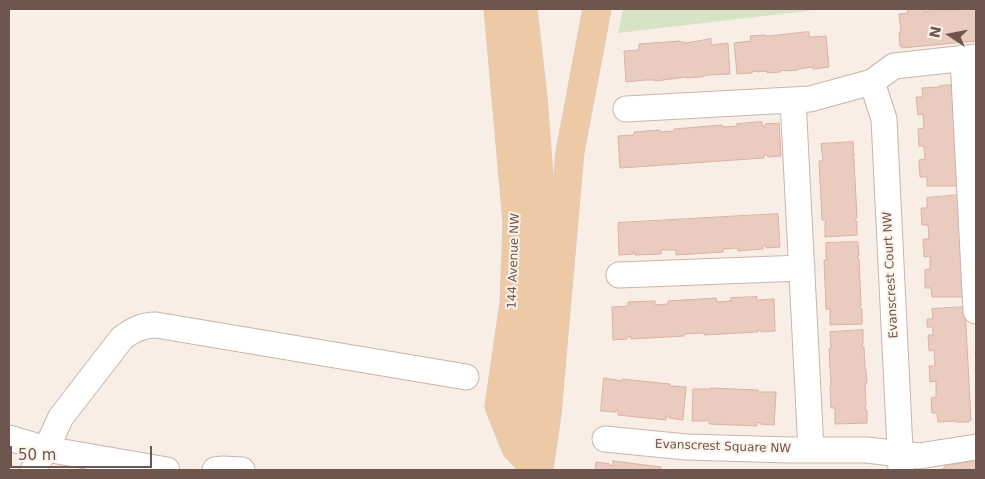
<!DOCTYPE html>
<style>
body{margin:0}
#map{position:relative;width:985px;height:479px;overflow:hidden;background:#f9eee5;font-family:"DejaVu Sans",sans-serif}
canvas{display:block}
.frame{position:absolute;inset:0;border:10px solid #6e554e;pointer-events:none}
.north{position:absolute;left:925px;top:10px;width:50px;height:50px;-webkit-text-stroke:4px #fcf3ea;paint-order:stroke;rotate:281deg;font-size:14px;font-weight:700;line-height:20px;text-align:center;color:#6e554e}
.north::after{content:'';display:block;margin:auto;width:18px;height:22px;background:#6e554e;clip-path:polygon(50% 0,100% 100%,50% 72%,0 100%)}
.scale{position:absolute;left:10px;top:446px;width:142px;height:22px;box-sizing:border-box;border:2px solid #6e554e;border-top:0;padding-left:6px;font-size:15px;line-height:18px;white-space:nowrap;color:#6e554e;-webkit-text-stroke:4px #fcf3ea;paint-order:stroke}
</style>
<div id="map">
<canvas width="985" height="479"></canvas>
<div class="frame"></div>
<div class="north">N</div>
<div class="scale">50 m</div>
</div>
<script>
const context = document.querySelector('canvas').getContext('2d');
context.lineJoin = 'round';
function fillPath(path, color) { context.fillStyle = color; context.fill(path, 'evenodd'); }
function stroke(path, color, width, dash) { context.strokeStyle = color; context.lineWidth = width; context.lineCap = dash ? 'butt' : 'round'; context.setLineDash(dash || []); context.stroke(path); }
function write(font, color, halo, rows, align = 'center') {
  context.font = font + ' "DejaVu Sans",sans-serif'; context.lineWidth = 4; context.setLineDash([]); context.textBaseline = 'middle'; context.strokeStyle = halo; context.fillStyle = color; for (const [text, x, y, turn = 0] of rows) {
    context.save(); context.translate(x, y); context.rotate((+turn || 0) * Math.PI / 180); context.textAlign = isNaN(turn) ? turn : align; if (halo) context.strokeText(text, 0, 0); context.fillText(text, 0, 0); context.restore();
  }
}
fillPath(new Path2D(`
 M 623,9 L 824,9 L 618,33 Z`), '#d6e4c5');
const building = new Path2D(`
 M 907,9 L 925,9 L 925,12 L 930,11 L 930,9 L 941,9 L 941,10 L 976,9 L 976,41 L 902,48 L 902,46 L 900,46 L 899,32 L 901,32 L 899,14 L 908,13 Z
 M 809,32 L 809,37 L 826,36 L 829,67 L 813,69 L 813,67 L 798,69 L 798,70 L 785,71 L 785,70 L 780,71 L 780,72 L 767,73 L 767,71 L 757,72 L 757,71 L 752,72 L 752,73 L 737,74 L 734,43 L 751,41 L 750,36 L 764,35 L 767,36 Z
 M 711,39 L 711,45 L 728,43 L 730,74 L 709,75 L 700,77 L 687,78 L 687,77 L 655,81 L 655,80 L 646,80 L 626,82 L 624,51 L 639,50 L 639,44 L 680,41 L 680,42 L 684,42 L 684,43 Z
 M 953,85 L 958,186 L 927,186 L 927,177 L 920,177 L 919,160 L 925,159 L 924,146 L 919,146 L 918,129 L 924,128 L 923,114 L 918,115 L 916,97 L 923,97 L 922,88 L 940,87 L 940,86 Z
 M 762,122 L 762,126 L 765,126 L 765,124 L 779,123 L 781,156 L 768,157 L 767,155 L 764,155 L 764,158 L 620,168 L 618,136 L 634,135 L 634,132 L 660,130 L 660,132 L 674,131 L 674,129 L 722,125 L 722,127 L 737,126 L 737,124 Z
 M 853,142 L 854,156 L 853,156 L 853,159 L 854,159 L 857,218 L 855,218 L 855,221 L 857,221 L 857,235 L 825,237 L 825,223 L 826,223 L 825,220 L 822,220 L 819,161 L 823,161 L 821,144 Z
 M 959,195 L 963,297 L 932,297 L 931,288 L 925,288 L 925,270 L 930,269 L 930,256 L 924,257 L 923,239 L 929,239 L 928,225 L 922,225 L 921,208 L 927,208 L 927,198 Z
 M 778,214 L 780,247 L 766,248 L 766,245 L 763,246 L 763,249 L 738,251 L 738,248 L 723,249 L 723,252 L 676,255 L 676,250 L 661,250 L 661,254 L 635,255 L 635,252 L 633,252 L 633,254 L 619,255 L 618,223 Z
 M 858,242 L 859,256 L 857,256 L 858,259 L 859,259 L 861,306 L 860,306 L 860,309 L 862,309 L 862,324 L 830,325 L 830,309 L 826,309 L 824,260 L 828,260 L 826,258 L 826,243 Z
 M 757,297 L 757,301 L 759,301 L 759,300 L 774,299 L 775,331 L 761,332 L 761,330 L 758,330 L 758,332 L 704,335 L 704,333 L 684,334 L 684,336 L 631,339 L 631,336 L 628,337 L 627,339 L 613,340 L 612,307 L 628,306 L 628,302 L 655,301 L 655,305 L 668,304 L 668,301 L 716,298 L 717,302 L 731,301 L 731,298 Z
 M 964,307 L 965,308 L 971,420 L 969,421 L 969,422 L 956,422 L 956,421 L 938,422 L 937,413 L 932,413 L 931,398 L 936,397 L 936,381 L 930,382 L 929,366 L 935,366 L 934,350 L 929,351 L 928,335 L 933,335 L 933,327 L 927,327 L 927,319 L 933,319 L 932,309 Z
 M 863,330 L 863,344 L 862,344 L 862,347 L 864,347 L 865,370 L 866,369 L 867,383 L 865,383 L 866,406 L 865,406 L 865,410 L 867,410 L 867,423 L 835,424 L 835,408 L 831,408 L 830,386 L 831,386 L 829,349 L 831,348 L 830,332 Z
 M 604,378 L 622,381 L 622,379 L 670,384 L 670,386 L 672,387 L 672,386 L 686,387 L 683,420 L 669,418 L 669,416 L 666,416 L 666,420 L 618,415 L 618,410 L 616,410 L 616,412 L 601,411 Z
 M 710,388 L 758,390 L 758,392 L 776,392 L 774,425 L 760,424 L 760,423 L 757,422 L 757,426 L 709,424 L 709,420 L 706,420 L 706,421 L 692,421 L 693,389 L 710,389 Z
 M 613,461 L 661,467 L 661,470 L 595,470 L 596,462 L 610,464 L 610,465 L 613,466 Z
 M 976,461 L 976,470 L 944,470 L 943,468 L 945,468 L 945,466 Z`);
fillPath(building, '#eacbc0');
stroke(building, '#dab1a3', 1);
const minor = new Path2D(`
 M 963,58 L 976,311
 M 872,82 L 884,119 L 901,470
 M 793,100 L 811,450
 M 626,109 L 810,99 L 872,82 L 894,66 L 976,57
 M 619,275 L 802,268
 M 9,438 L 46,449 L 167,470
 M 605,439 L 686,447 L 790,450 L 866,450 L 919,456 L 976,447
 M 33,470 L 46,449 L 61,417 L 122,338 C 133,330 142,325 156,325 L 466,377
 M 215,470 L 223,469 L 242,470`);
const major = new Path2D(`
 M 498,9 L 517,222 L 514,303 L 499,406 L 516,448 L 537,470
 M 523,9 L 533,97 L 542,215 L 526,399 L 534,447
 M 539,470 L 547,414 L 570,152 L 597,9`);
stroke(minor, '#c8b5ad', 27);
stroke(major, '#d4ccca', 29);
stroke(minor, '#fff', 25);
stroke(major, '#eec9a6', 28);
write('12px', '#6e554e', '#fcf3ea', [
 ["144 Avenue NW",514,261,-88],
 ["Evanscrest Court NW",891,275,-93],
 ["Evanscrest Square NW",723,447,2]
]);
</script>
